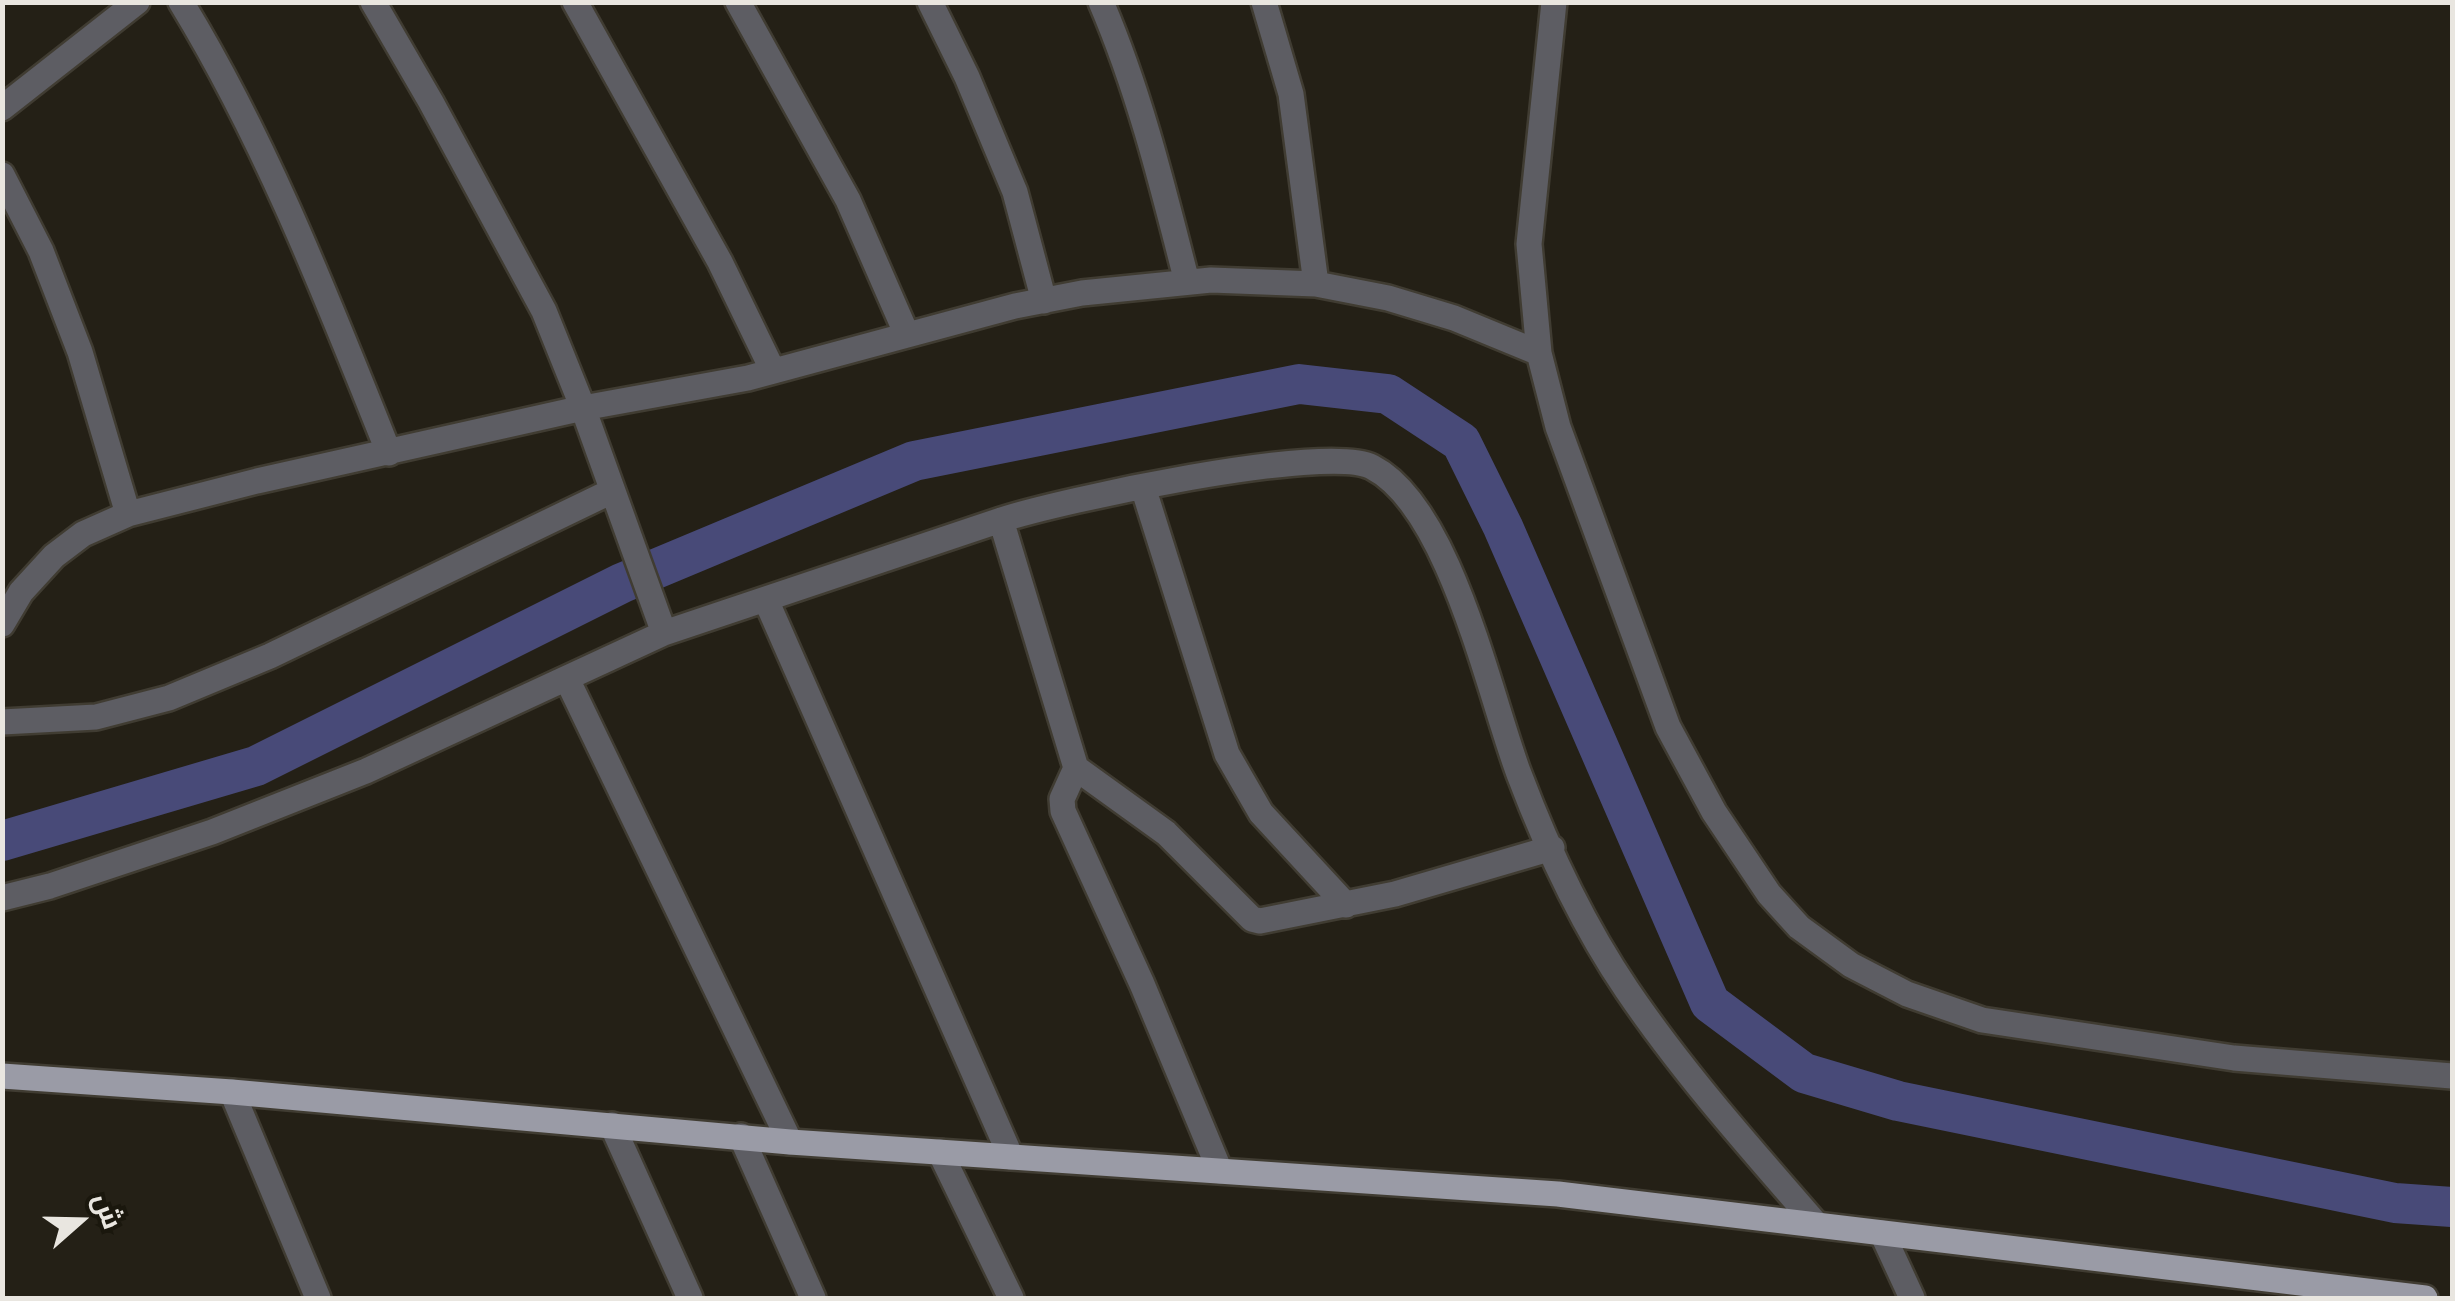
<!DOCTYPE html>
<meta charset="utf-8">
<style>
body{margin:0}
#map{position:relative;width:2455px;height:1301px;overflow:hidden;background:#242016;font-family:"Golos Text",Cairo,sans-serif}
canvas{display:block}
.frame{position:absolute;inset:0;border:5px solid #e9e6e0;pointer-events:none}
.north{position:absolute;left:30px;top:1171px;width:100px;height:100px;-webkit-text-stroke:8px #1a170d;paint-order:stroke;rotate:70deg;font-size:28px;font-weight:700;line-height:40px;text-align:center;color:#e9e6e0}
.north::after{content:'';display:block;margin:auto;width:35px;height:45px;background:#e9e6e0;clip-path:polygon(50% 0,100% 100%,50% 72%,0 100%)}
</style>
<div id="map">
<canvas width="2455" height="1301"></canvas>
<div class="frame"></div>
<div class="north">ش</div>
</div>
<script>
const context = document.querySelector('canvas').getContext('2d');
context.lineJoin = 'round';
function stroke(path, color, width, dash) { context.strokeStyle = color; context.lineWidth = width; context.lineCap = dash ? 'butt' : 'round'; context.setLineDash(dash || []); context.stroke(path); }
stroke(new Path2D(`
 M 2,841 L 256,766 L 622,583 L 914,461 L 1299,384 L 1388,394 L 1461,442 L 1503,527 L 1710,1003 L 1804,1073 L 1898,1101 L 2395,1203 L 2452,1207`), '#484a78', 40);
const street = new Path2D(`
 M 181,2 C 267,143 328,301 389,453
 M 373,2 L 431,102 L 544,311 L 583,408 L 664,633
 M 575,2 L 720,262 L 773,371
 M 738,2 L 848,200 L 907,335
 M 930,2 L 967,77 L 1015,192 L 1044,301
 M 1101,2 C 1140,93 1163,188 1187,282
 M 1264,2 L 1291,94 L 1316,284
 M 1554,2 L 1529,244 L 1539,353 L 1558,427 L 1668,727 L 1714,812 L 1769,894 L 1799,927 L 1851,965 L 1907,994 L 1982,1020 L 2234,1058 L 2452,1076
 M 2,108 L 137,2
 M 2,175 L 41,251 L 80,352 L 128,514
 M 1143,487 L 1227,754 L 1261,813 L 1346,905
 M 1001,520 L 1076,768 L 1166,833 L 1252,919 L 1260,921 L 1395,894 L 1552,848
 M 766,600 L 1011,1157
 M 2,624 L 21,592 L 54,556 L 83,534 L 128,514 L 257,481 L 583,408 L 748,378 L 1015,306 L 1082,293 L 1211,280 L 1316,284 L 1388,298 L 1454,318 L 1539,353
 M 567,679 L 790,1142
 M 2,722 L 96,717 L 169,698 L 270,656 L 612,491
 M 1076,768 L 1062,799 L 1063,811 L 1142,984 L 1220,1171
 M 2,898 L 50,886 L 212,832 L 366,771 L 664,633 L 1001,520 C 1058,501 1326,443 1372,467 C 1450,507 1489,694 1519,774 C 1547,848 1583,925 1627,990 C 1684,1074 1751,1149 1817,1225
 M 232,1092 L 318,1298
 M 612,1125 L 690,1298
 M 741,1136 L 813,1298
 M 940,1152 L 1011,1298
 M 1882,1233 L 1912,1298`);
const primary = new Path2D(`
 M 2,1076 L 232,1092 L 790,1142 L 1558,1194 L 2425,1298`);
stroke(street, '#403c32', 30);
stroke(primary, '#403c32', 30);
stroke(street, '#5d5d63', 25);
stroke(primary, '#9a9ba6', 25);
</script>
